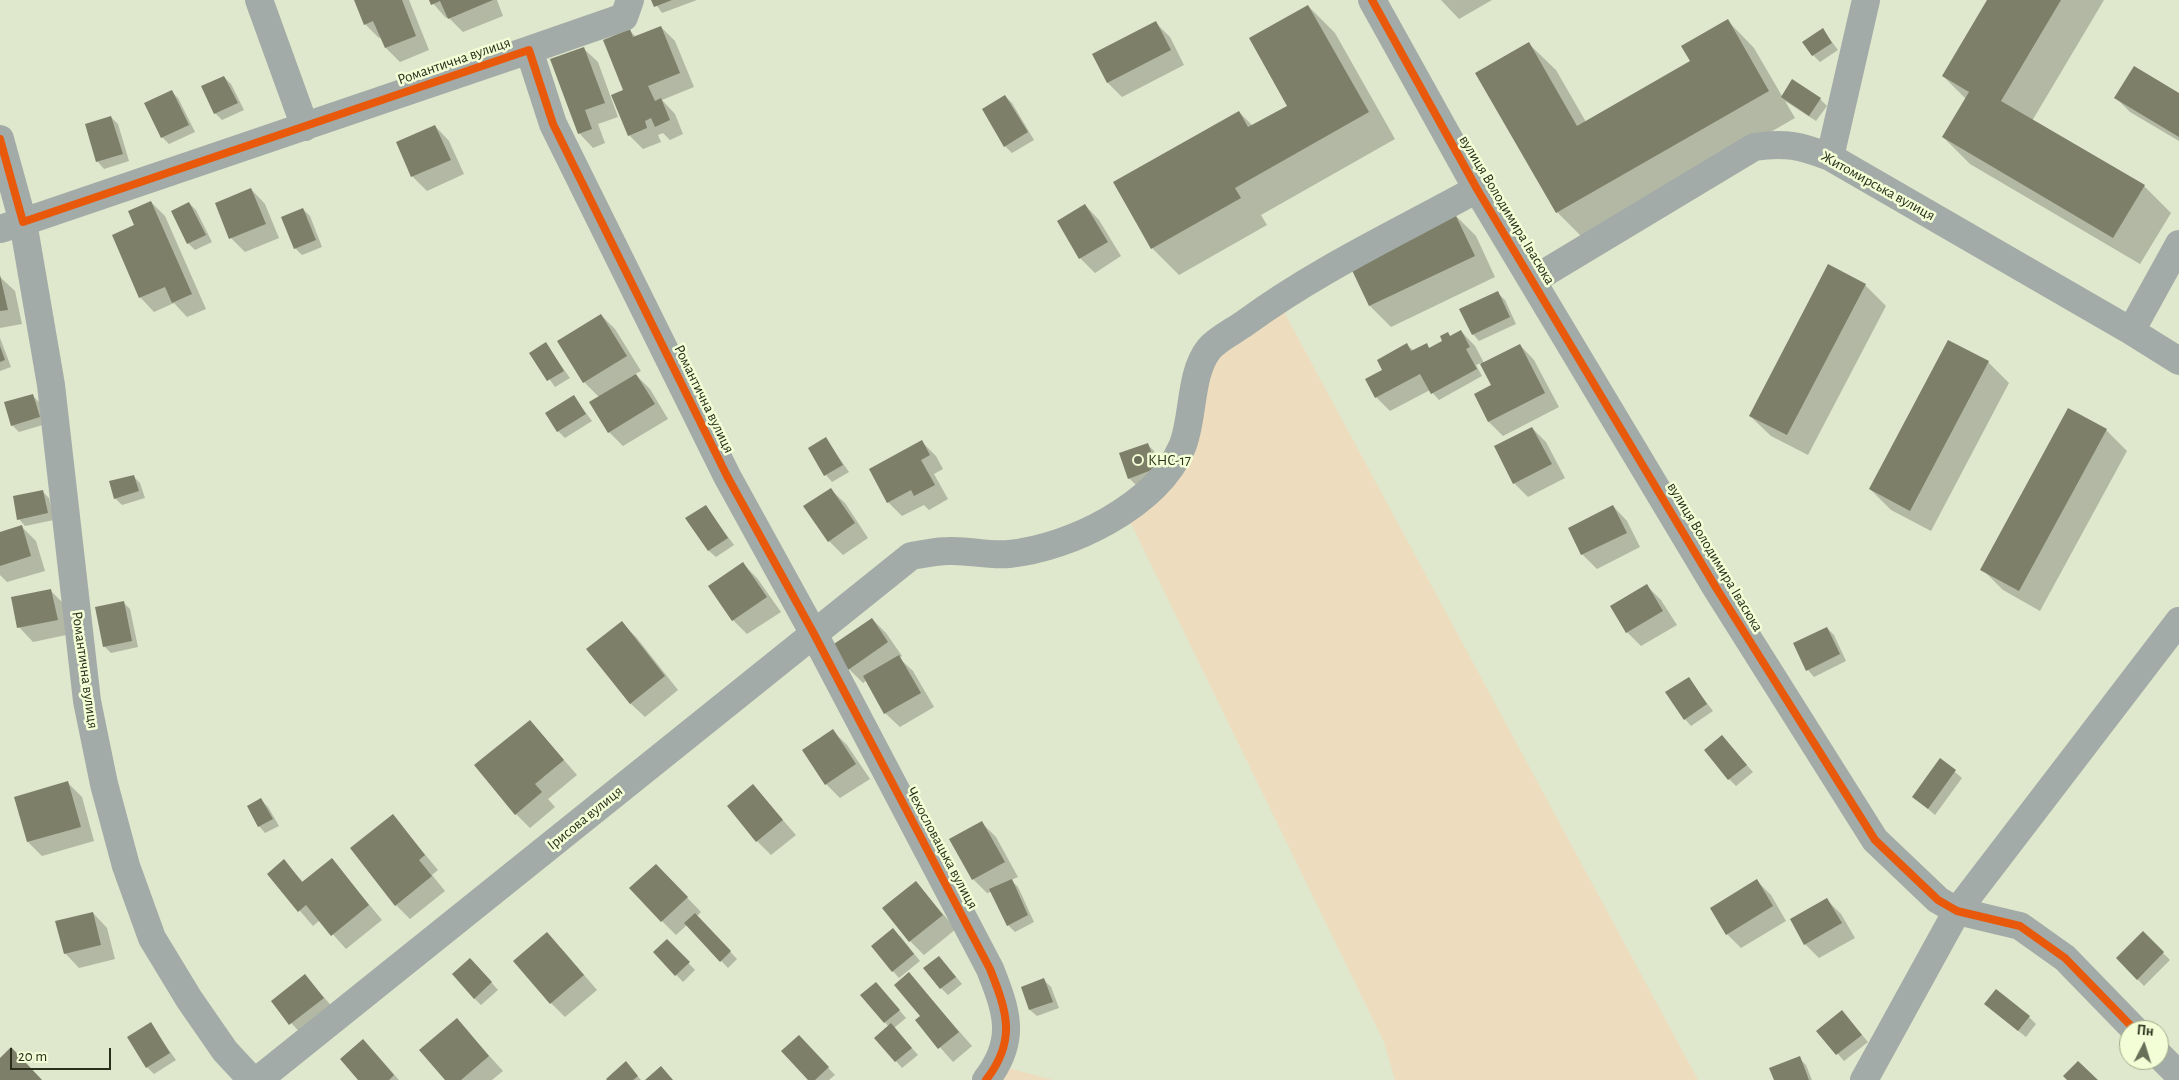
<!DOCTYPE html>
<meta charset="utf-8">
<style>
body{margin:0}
#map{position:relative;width:2179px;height:1080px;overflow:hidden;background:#dfe7cc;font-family:"Alegreya Sans",sans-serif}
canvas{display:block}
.north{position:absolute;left:2119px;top:1020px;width:50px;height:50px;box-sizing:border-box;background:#f3fed6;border:1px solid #a2ab8b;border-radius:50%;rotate:5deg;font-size:14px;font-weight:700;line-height:20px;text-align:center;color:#292f1b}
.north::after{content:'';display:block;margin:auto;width:18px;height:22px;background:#696f59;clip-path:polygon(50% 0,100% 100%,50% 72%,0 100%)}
.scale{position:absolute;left:10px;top:1048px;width:101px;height:22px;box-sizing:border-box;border:2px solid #292f1b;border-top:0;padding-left:6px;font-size:15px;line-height:18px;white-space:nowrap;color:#292f1b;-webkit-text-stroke:4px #f3fed6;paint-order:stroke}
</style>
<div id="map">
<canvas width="2179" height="1080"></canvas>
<div class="north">Пн</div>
<div class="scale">20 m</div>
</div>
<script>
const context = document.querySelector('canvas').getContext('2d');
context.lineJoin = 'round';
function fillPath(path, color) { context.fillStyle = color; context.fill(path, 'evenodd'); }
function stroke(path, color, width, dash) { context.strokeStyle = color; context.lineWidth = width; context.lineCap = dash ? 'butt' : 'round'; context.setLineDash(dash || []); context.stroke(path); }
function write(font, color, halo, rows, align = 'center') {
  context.font = font + ' "Alegreya Sans",sans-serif'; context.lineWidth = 5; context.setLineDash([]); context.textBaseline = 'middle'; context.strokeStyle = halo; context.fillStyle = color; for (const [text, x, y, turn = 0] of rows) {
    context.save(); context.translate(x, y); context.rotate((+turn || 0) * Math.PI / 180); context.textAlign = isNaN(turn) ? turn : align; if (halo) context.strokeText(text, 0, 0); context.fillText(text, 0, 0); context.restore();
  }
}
fillPath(new Path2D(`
 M 1277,299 L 1698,1080 L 1395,1080 L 1384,1042 L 1125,511 L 1160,480 L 1201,362 Z
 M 997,1065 L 1053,1080 L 986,1080 Z`), '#eedcbe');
fillPath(new Path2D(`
 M 355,0 L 409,0 L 429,50 L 400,62 L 386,48 L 382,37 L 379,38 L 365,24 Z
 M 430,0 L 497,0 L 503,16 L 463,32 L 448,17 L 446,18 Z
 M 653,0 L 697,0 L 662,13 Z
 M 1441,0 L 1492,0 L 1459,19 Z
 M 1988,0 L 2104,0 L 2032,121 L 2144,186 L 2171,213 L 2140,264 L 1970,164 L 1943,137 L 1966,99 L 1943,76 Z
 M 1308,6 L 1335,33 L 1395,139 L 1261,215 L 1267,225 L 1179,275 L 1152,248 L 1239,112 L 1253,126 L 1289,106 Z
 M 1728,21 L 1754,48 L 1782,96 L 1820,99 L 1827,106 L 1816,121 L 1785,101 L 1795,118 L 1584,239 L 1557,212 L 1529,44 L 1556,70 L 1586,122 L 1691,62 Z
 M 1156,23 L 1170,37 L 1184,65 L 1122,97 L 1108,83 L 1094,55 Z
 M 661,27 L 675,41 L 694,87 L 662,100 L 675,114 L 683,134 L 670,140 L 663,133 L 658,135 L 661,142 L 643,149 L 629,135 L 625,90 L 630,31 L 636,37 Z
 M 1823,30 L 1838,50 L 1820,62 L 1813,55 Z
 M 583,48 L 598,62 L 618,117 L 598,124 L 605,143 L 593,148 L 579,133 Z
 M 224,77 L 231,84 L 244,110 L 222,120 L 215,113 Z
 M 171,91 L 178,98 L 195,132 L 169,144 L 162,137 Z
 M 2179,94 L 2179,141 L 2130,112 L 2116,98 Z
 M 1005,96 L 1012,103 L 1034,140 L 1012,153 L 1005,146 Z
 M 111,117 L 118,124 L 129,161 L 104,169 L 98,162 L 86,125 Z
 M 435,126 L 449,141 L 464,174 L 427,191 L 412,176 Z
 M 251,189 L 265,204 L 279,238 L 245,252 L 231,238 Z
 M 151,202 L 165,216 L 206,309 L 187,317 L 174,303 L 154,312 L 140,297 L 136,226 Z
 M 189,203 L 196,210 L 212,242 L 195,250 L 188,243 Z
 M 1085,205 L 1099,220 L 1121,256 L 1095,273 L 1080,258 L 1058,222 Z
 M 303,209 L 310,216 L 322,247 L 302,255 L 295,248 Z
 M 1455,215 L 1476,236 L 1495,277 L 1391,327 L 1370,306 L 1350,264 Z
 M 0,277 L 15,291 L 22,324 L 0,328 Z
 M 1865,285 L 1886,306 L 1808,455 L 1771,436 L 1750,416 Z
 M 1498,293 L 1505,300 L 1516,324 L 1479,341 L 1473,334 Z
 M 601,315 L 615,329 L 641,371 L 635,374 L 650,389 L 668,419 L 623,446 L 609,432 L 600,398 L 584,382 L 559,341 Z
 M 1461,331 L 1475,346 L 1484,363 L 1520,345 L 1534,360 L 1559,407 L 1503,436 L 1489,422 L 1476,395 L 1493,386 L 1481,363 L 1476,365 L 1482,376 L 1439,400 L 1430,390 L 1390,411 L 1376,397 L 1384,371 L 1407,345 L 1414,351 L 1426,345 L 1430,349 Z
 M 0,338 L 11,367 L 0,371 Z
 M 1948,341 L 1988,362 L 2009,383 L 1931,531 L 1891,510 L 1870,489 Z
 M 546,344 L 570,378 L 555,387 L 531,353 Z
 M 33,396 L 40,403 L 46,424 L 19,432 L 12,425 Z
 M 574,397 L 592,421 L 565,438 L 558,431 Z
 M 1532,428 L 1546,442 L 1565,478 L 1528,497 L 1514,483 Z
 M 2106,430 L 2127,451 L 2040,611 L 2003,590 L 1982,569 Z
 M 826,439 L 849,472 L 832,482 L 826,475 Z
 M 922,442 L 936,456 L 943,469 L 934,474 L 948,499 L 929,510 L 924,505 L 902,516 L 888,502 Z
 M 1147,444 L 1154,451 L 1163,475 L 1136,485 L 1129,478 Z
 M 133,476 L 140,483 L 145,498 L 122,505 L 115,498 Z
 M 830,489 L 845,503 L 868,538 L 843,555 L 829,541 Z
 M 42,491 L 49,498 L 54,520 L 25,526 L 19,519 Z
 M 1613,506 L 1627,521 L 1640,547 L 1597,569 L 1582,554 L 1569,528 Z
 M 706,507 L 734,545 L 716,557 L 709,551 Z
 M 22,527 L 36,541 L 45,571 L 7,582 L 0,575 L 0,533 Z
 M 743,564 L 757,578 L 781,612 L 747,634 L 733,620 Z
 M 1647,586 L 1661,600 L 1677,625 L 1641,646 L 1627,632 Z
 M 51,591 L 65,605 L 71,634 L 33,642 L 19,627 Z
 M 124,603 L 130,609 L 138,647 L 111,653 L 104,646 Z
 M 872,619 L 886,633 L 902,656 L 899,658 L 913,671 L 934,707 L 900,727 L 885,713 L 867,680 L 863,683 L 849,669 Z
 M 622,623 L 636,637 L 678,690 L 645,717 L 630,703 Z
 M 1827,628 L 1834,635 L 1846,661 L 1814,677 L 1808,670 Z
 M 1688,678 L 1713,711 L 1691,726 L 1685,719 Z
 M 530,721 L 577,775 L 548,799 L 555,807 L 530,828 L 516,814 Z
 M 833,731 L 847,745 L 870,779 L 840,798 L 826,784 Z
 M 1722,737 L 1753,772 L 1736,786 L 1729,779 Z
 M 1941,760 L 1962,778 L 1935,815 L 1914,797 Z
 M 68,783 L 82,797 L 94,841 L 42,856 L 28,842 Z
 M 753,786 L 796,835 L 771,855 L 757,841 Z
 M 261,800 L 268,807 L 279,826 L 265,833 L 259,826 Z
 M 393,816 L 438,870 L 432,875 L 445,891 L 410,919 L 396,905 Z
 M 982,823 L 996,837 L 1018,877 L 1011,880 L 1018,887 L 1034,922 L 1015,932 L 1008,925 L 991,892 L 987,893 L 973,879 Z
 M 332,860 L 382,920 L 346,949 L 320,920 L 313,926 L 268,874 L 284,861 L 303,882 Z
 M 670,880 L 701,912 L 697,916 L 737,959 L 728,968 L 687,925 L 676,935 L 662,921 Z
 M 1757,881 L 1771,895 L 1786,921 L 1741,948 L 1727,934 Z
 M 916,883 L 956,929 L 924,955 L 910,941 Z
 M 1827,900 L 1841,914 L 1855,938 L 1819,958 L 1805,944 Z
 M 93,913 L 107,928 L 115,959 L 79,968 L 65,953 Z
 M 2143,933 L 2170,960 L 2144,986 L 2117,958 Z
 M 900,936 L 920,961 L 899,978 L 893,971 Z
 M 667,941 L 695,970 L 683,982 L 654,952 Z
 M 561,948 L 597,990 L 565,1017 L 551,1003 Z
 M 946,965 L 962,984 L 948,995 L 941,988 Z
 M 477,966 L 498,990 L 481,1005 L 474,998 Z
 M 909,974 L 972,1046 L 953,1062 L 917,1021 L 922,1017 Z
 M 305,976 L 337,1012 L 305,1038 L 272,1002 Z
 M 1044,980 L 1051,987 L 1059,1008 L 1037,1016 L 1030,1010 Z
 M 876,983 L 906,1018 L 894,1028 L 918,1055 L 902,1068 L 896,1061 L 889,1027 L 862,995 Z
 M 1992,1010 L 2029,1017 L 2036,1024 L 2026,1037 Z
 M 1848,1018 L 1868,1042 L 1844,1061 L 1818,1031 Z
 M 457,1020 L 503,1071 L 492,1080 L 446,1080 Z
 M 150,1024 L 176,1060 L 154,1074 L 147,1067 Z
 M 363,1040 L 377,1055 L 399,1080 L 360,1080 Z
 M 806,1044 L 835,1075 L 829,1080 L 810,1080 Z
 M 1799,1058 L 1806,1065 L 1812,1080 L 1775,1080 Z
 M 632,1070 L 641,1080 L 608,1080 Z`), '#0003');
fillPath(new Path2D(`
 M 354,0 L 402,0 L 416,36 L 385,48 L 373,21 L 364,25 Z
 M 429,0 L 493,0 L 448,19 L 440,1 L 431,5 Z
 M 651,0 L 672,0 L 654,7 Z
 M 1987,0 L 2061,0 L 2001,101 L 2145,185 L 2113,238 L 1942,137 L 1969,92 L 1942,76 Z
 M 1308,5 L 1369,112 L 1235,188 L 1241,198 L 1151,249 L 1113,182 L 1239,111 L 1248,127 L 1287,106 L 1249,38 Z
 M 1728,19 L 1769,91 L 1556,213 L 1475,73 L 1529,42 L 1577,126 L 1690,61 L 1681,46 Z
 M 1156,21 L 1171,50 L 1107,83 L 1092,54 Z
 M 661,26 L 680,73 L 648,86 L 655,101 L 661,98 L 670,120 L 655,127 L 651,118 L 645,121 L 647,128 L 628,136 L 611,95 L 623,90 L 603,40 L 630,29 L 633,37 Z
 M 1823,28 L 1832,43 L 1812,56 L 1802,42 Z
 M 584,47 L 605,103 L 585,110 L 592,129 L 578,134 L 550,59 Z
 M 2134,66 L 2179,93 L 2179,137 L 2114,98 Z
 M 224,76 L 238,103 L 214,114 L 201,86 Z
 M 1792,79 L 1821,98 L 1809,116 L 1781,97 Z
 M 172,90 L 189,125 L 161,138 L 144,103 Z
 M 1005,95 L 1028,132 L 1004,147 L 982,109 Z
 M 111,116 L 123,154 L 96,162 L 85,124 Z
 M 435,125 L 451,160 L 411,177 L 396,142 Z
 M 251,188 L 266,224 L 229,239 L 215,203 Z
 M 151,201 L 192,294 L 172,303 L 165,287 L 139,298 L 112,235 L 134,225 L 128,211 Z
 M 189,202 L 206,235 L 187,244 L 171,211 Z
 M 1085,204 L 1108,242 L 1079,259 L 1057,221 Z
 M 303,208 L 316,240 L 294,249 L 281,217 Z
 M 1455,214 L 1475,256 L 1369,306 L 1349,264 Z
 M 1828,264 L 1866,284 L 1787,435 L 1749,416 Z
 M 0,275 L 8,310 L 0,311 Z
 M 1498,291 L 1510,317 L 1472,335 L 1459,309 Z
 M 601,314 L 627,356 L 583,383 L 557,341 Z
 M 1461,330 L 1470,347 L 1466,349 L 1477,369 L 1431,394 L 1420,374 L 1375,398 L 1365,379 L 1382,370 L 1377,360 L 1407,343 L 1411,351 L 1427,343 L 1429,348 L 1442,341 L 1440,336 L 1448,332 L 1450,336 Z
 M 1948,340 L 1989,361 L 1910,511 L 1869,489 Z
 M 546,342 L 564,371 L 547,381 L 529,353 Z
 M 1520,344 L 1545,393 L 1488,422 L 1474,394 L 1491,385 L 1480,364 Z
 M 0,346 L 5,360 L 0,362 Z
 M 636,374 L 655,404 L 608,433 L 589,402 Z
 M 33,394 L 40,417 L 11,426 L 4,402 Z
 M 574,395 L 586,414 L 557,432 L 545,413 Z
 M 2068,408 L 2107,429 L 2019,591 L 1980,570 Z
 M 1532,427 L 1552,464 L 1513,484 L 1494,446 Z
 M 826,437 L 843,465 L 824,476 L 808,448 Z
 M 922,440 L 930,455 L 921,460 L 935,485 L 914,496 L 911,490 L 887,503 L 869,469 Z
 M 1148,443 L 1157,468 L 1128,479 L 1119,453 Z
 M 134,475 L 139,491 L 114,499 L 109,481 Z
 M 831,488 L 855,523 L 828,542 L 803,506 Z
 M 43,490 L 48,513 L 17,520 L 13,496 Z
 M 706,505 L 728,538 L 708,551 L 685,518 Z
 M 1613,505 L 1627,533 L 1581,555 L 1568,528 Z
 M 22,525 L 31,556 L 0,566 L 0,532 Z
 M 743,562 L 767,597 L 732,621 L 708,586 Z
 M 1647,584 L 1663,611 L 1626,633 L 1610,606 Z
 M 51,589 L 58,620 L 17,628 L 11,597 Z
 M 124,601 L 132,641 L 103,647 L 95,607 Z
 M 872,618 L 888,642 L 848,670 L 831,646 Z
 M 622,621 L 665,676 L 630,704 L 586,649 Z
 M 1827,627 L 1840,654 L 1806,671 L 1793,643 Z
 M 899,655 L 921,693 L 884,714 L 863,676 Z
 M 1689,677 L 1707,704 L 1684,720 L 1665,692 Z
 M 530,720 L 564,760 L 535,784 L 542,792 L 515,815 L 474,765 Z
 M 833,729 L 856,764 L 825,785 L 802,750 Z
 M 1722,735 L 1747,765 L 1728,780 L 1704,750 Z
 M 1940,758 L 1956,770 L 1928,809 L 1912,797 Z
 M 68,781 L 81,827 L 27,842 L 14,797 Z
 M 753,784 L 783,820 L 756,842 L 727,806 Z
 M 261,798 L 273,819 L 258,827 L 247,806 Z
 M 393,814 L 425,855 L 419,860 L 432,876 L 395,906 L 350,848 Z
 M 982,821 L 1005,862 L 972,880 L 949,839 Z
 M 332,858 L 369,905 L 331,936 L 306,905 L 298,912 L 267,874 L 284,859 L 302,882 Z
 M 656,864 L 688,897 L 661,922 L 629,888 Z
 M 1012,879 L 1028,915 L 1007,926 L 989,889 Z
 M 1757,879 L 1773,906 L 1726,935 L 1710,908 Z
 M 916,881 L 943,915 L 909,942 L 882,908 Z
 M 1827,898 L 1842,923 L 1804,945 L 1790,919 Z
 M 93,912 L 101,945 L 64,954 L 55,921 Z
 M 695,913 L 731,951 L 720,962 L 684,923 Z
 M 893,928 L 914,954 L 892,972 L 871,946 Z
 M 2143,931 L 2164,952 L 2137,980 L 2116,958 Z
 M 547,932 L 584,975 L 550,1004 L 513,961 Z
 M 667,939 L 690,962 L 675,976 L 653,952 Z
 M 939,956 L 956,977 L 940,989 L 923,968 Z
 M 470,958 L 492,982 L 474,999 L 452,974 Z
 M 909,972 L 959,1032 L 938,1049 L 915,1020 L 920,1016 L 894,985 Z
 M 305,974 L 324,998 L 289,1025 L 271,1001 Z
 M 1044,978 L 1053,1002 L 1029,1010 L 1021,987 Z
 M 876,982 L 900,1010 L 884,1023 L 860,995 Z
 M 1996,989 L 2030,1016 L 2018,1031 L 1984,1004 Z
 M 1842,1010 L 1862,1035 L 1836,1055 L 1816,1031 Z
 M 457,1018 L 489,1056 L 461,1080 L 445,1080 L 419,1050 Z
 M 151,1022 L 170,1053 L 146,1068 L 127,1037 Z
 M 891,1023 L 912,1048 L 895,1062 L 874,1038 Z
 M 799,1035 L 829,1067 L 815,1080 L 808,1080 L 781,1051 Z
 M 363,1039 L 394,1075 L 389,1080 L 358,1080 L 340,1059 Z
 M 11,1047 L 42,1080 L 0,1080 L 0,1058 Z
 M 1800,1056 L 1809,1080 L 1774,1080 L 1769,1068 Z
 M 626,1061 L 638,1076 L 633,1080 L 607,1080 L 606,1079 Z
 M 2078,1061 L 2098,1080 L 2067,1080 L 2063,1076 Z
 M 661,1066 L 673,1080 L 645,1080 Z`), '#7d7f68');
stroke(new Path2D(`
 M 259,0 L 305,127
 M 1372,0 L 1477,189 L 1715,586 L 1875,840 L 1938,900 L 1957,911 L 2020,926 L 2065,958 L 2135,1030
 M 529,50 L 624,17 L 630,0
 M 0,139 L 23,222 L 529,50 L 553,124 L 727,476 L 814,634 L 990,969 C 1007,1012 1017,1040 986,1080
 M 1830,157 L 1866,0
 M 0,229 L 23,222 L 51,385 L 87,701 L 104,784 L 126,866 L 152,938 L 189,999 L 225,1051 L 252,1080
 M 1533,280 L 1754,147 C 1786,142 1801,146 1830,157 L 2131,331 L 2179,244
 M 2131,331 L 2179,361
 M 2159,1055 L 2179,1075
 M 258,1080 L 911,556 C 924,554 936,551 949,551 C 969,550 988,556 1009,554 C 1070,548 1156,506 1182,447 C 1194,419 1189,374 1209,349 C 1217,339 1234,331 1245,323 C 1317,270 1399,232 1477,189
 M 1864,1080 L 1957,911 L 2179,621`), '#a2aba7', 28);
stroke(new Path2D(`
 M 1372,0 L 1477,189 L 1715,586 L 1875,840 L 1938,900 L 1957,911 L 2020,926 L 2065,958 L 2135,1030
 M 0,139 L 23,222 L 529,50 L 553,124 L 727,476 L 814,634 L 990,969 C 1007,1012 1017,1040 986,1080`), '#e8590c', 8);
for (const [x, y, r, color] of [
 [1138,460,5,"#696f59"]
]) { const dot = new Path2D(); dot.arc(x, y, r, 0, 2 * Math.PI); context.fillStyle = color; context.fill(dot); stroke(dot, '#f3fed6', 2); }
write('15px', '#292f1b', '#f3fed6', [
 ["Романтична вулиця",454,61,-19],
 ["Житомирська вулиця",1878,186,29],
 ["вулиця Володимира Івасюка",1507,210,59],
 ["Романтична вулиця",704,399,64],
 ["вулиця Володимира Івасюка",1715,557,59],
 ["Романтична вулиця",85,670,82],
 ["Ірисова вулиця",585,818,-39],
 ["Чехословацька вулиця",942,848,62]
]);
write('15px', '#292f1b', '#f3fed6', [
 ["КНС-17",1148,460]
], 'left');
</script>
